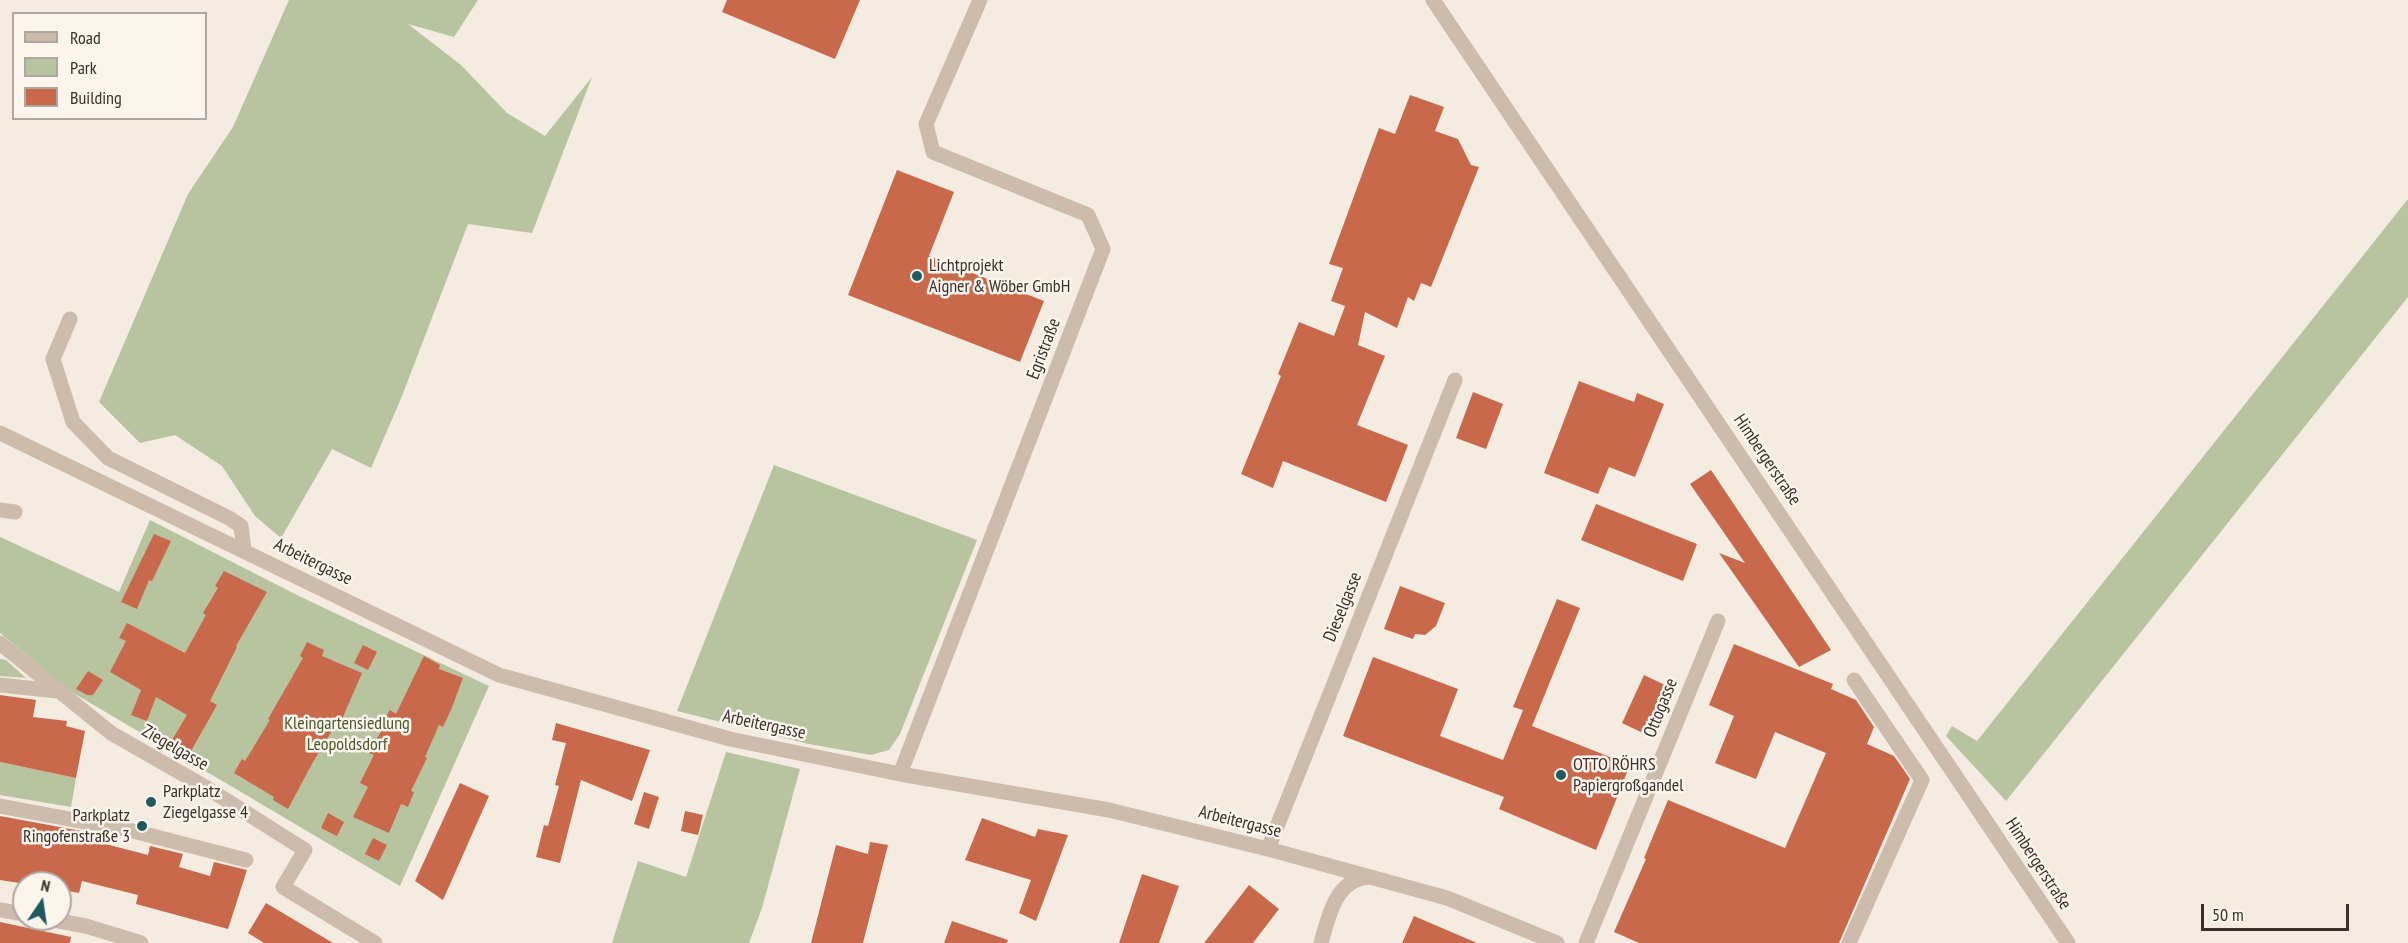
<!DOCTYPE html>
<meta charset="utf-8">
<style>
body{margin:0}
#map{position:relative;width:2408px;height:943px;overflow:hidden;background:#f4ebe1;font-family:"PT Sans Narrow",sans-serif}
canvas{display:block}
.legend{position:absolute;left:12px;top:12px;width:195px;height:108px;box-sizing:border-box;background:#fbf5ee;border:2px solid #aea6a0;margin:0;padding:8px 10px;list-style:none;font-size:18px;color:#3b302b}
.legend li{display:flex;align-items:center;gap:12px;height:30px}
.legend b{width:30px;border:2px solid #aea6a0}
.north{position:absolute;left:12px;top:871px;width:60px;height:60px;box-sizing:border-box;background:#fbf5ee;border:2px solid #aea6a0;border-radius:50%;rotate:13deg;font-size:16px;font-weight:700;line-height:24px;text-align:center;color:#3b302b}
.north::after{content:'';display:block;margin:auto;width:21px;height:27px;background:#1f5a5e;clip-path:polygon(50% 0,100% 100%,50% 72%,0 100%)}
.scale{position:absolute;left:2201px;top:904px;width:148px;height:27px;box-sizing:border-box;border:3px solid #3b302b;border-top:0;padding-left:8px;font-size:18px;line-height:21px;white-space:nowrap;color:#3b302b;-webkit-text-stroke:4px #fbf5ee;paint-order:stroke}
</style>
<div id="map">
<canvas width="2408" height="943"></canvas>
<ul class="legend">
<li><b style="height:8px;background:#cdbbac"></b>Road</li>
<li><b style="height:16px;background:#b8c4a0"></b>Park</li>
<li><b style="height:16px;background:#c8694b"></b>Building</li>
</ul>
<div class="north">N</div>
<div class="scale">50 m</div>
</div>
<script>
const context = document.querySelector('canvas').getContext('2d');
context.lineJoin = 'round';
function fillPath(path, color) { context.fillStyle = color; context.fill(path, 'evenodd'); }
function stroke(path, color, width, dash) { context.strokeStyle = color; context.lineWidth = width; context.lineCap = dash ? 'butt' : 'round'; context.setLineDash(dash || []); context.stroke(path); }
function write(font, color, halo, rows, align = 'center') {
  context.font = font + ' "PT Sans Narrow",sans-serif'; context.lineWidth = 5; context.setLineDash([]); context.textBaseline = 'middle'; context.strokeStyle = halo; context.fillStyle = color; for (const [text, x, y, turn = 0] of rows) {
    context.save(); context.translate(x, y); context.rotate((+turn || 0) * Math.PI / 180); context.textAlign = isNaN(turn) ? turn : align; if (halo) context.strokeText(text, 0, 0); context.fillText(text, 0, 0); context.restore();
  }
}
fillPath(new Path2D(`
 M 289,0 L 478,0 L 454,37 L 408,24 L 461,65 L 507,113 L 545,136 L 592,77 L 532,233 L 468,224 L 402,396 L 371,468 L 332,449 L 281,538 L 255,516 L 222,466 L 175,435 L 140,443 L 99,402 L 188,194 L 233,127 Z
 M 2408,199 L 2408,297 L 2006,801 L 1946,736 L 1952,726 L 1977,741 Z
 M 774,465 L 977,540 L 900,734 L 889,750 L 871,755 L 809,744 L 677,711 Z
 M 150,520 L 299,596 L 489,686 L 400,886 L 70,691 L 0,633 L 0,537 L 119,592 Z
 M 0,659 L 6,660 L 26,678 L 0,676 Z
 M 726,752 L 800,769 L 762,908 L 749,943 L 612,943 L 638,861 L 686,877 Z
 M 0,762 L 76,778 L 71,807 L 0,795 Z`), '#b8c4a0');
fillPath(new Path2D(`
 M 727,0 L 860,0 L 835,59 L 722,12 Z
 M 1410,95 L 1444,107 L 1435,131 L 1458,139 L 1471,165 L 1479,167 L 1431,287 L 1421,283 L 1414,301 L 1408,297 L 1397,328 L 1365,312 L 1358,345 L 1385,356 L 1357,425 L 1408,445 L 1386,502 L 1283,461 L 1273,488 L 1241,474 L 1281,376 L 1278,374 L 1299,322 L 1334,336 L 1345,306 L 1331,301 L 1343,268 L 1329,264 L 1379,128 L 1395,134 Z
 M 897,170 L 954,192 L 929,256 L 1044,301 L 1020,362 L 848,295 Z
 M 1579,381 L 1634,402 L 1637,393 L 1664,404 L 1635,477 L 1609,467 L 1598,494 L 1544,473 Z
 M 1473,392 L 1503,404 L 1486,449 L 1456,438 Z
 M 1711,470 L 1831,650 L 1799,667 L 1719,553 L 1745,563 L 1690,484 Z
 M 1596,504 L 1697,544 L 1683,581 L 1581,540 Z
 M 154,534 L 171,541 L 152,581 L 149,580 L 137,609 L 121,602 Z
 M 224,571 L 267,592 L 236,646 L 237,647 L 210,701 L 217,705 L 191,751 L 172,740 L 187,715 L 156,697 L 147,721 L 131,715 L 141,690 L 110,672 L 126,641 L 119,638 L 127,623 L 185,653 L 206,615 L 203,613 L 218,588 L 215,586 Z
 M 1400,586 L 1445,603 L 1436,626 L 1425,635 L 1415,634 L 1413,639 L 1384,629 Z
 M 1557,599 L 1580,608 L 1532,726 L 1630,765 L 1596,850 L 1499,809 L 1504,797 L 1343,736 L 1373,657 L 1458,689 L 1440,736 L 1503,760 L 1523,710 L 1513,707 Z
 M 307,642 L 324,650 L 322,656 L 362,673 L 339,726 L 336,724 L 313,762 L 288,809 L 273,800 L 274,797 L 234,773 L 242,759 L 245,761 L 270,720 L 268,719 L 303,658 L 300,656 Z
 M 1734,644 L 1833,684 L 1831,689 L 1856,700 L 1874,727 L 1867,744 L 1894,756 L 1910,779 L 1839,943 L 1639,943 L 1614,932 L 1646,859 L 1644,858 L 1668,800 L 1785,848 L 1826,753 L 1775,732 L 1756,779 L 1715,763 L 1734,716 L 1709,705 Z
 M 363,645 L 377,652 L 368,670 L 354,663 Z
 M 424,656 L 440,665 L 439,669 L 463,678 L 451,710 L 443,727 L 439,725 L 425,757 L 427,758 L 411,791 L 414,792 L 408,807 L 401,804 L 389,833 L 353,817 L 368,787 L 360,783 L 374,755 L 369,753 L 384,726 L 381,725 L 390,710 L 396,714 Z
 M 88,671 L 103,680 L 93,695 L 87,695 L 76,689 Z
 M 1644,675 L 1667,686 L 1645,734 L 1622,723 Z
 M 0,695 L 36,700 L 33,717 L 67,721 L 66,726 L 85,731 L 76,778 L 0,762 Z
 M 556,723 L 650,750 L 632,801 L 581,780 L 560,863 L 536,857 L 544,825 L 548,826 L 559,786 L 555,785 L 566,743 L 552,740 Z
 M 460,783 L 489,796 L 443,900 L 415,881 Z
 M 644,792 L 659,797 L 649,829 L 634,824 Z
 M 685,811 L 703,815 L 698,835 L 681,831 Z
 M 328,813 L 344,822 L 337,836 L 321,828 Z
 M 0,816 L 92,833 L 90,840 L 148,855 L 150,846 L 183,854 L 179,867 L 210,876 L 214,862 L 247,870 L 228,929 L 136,904 L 138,895 L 82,881 L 79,893 L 62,890 L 63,883 L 19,883 L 0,880 Z
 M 982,818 L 1035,837 L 1038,829 L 1068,835 L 1036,921 L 1019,913 L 1031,880 L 965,860 Z
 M 373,838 L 387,845 L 379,861 L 365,854 Z
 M 870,842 L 888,845 L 863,943 L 811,943 L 836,845 L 868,854 Z
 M 1142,874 L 1179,886 L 1159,943 L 1119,943 Z
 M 1249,885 L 1279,909 L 1253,943 L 1204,943 Z
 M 266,903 L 333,943 L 264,943 L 248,933 Z
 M 1414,916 L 1477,943 L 1402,943 Z
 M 952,921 L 1008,940 L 1007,943 L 944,943 Z
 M 0,922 L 71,937 L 70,943 L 0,943 Z`), '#c8694b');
stroke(new Path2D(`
 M 1433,0 L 2068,943
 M 70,319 L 53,359 L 73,422 L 108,458 L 229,518 L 241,526 L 244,550
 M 0,433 L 499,675 L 730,739 L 900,774 L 1109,810 L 1268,849 L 1447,898 L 1557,943
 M 0,510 L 15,512
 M 0,643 L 111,733 L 207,788 L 305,850 L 283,887 L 375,943
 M 0,685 L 57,691
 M 900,774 L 1103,249 L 1088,215 L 933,152 L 926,124 L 980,0
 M 0,806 L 129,830 L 246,860
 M 1268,849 L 1455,380
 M 0,910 L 24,914
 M 48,919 L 86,926 L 141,943
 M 1321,943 C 1329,916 1335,879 1370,877
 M 1586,943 L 1718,621
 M 1849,943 L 1922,780 L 1854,680`), '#cdbbac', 15);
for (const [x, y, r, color] of [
 [917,276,6,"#1f5a5e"],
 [1561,775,6,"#1f5a5e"],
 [151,802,6,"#1f5a5e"],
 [142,826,6,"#1f5a5e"]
]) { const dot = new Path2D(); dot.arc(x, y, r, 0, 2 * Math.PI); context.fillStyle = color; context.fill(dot); stroke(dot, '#fbf5ee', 2); }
write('18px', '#3b302b', '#fbf5ee', [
 ["Lichtprojekt",929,266],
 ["Aigner & Wöber GmbH",929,287],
 ["OTTO RÖHRS",1573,765],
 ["Papiergroßgandel",1573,786],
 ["Parkplatz",163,792],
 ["Ziegelgasse 4",163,813],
 ["Parkplatz",130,816,"right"],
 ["Ringofenstraße 3",130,837,"right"]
], 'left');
write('18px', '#3b302b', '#fbf5ee', [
 ["Egristraße",1044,349,-69],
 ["Himbergerstraße",1767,460,56],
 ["Arbeitergasse",313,562,26],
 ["Dieselgasse",1343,607,-68],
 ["Ottogasse",1661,708,-68],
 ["Arbeitergasse",764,725,12],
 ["Ziegelgasse",175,748,30],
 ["Arbeitergasse",1240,822,14],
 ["Himbergerstraße",2038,864,57]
]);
write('18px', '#4a5a2e', '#fbf5ee', [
 ["Kleingartensiedlung",347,724],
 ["Leopoldsdorf",347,745]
]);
</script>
